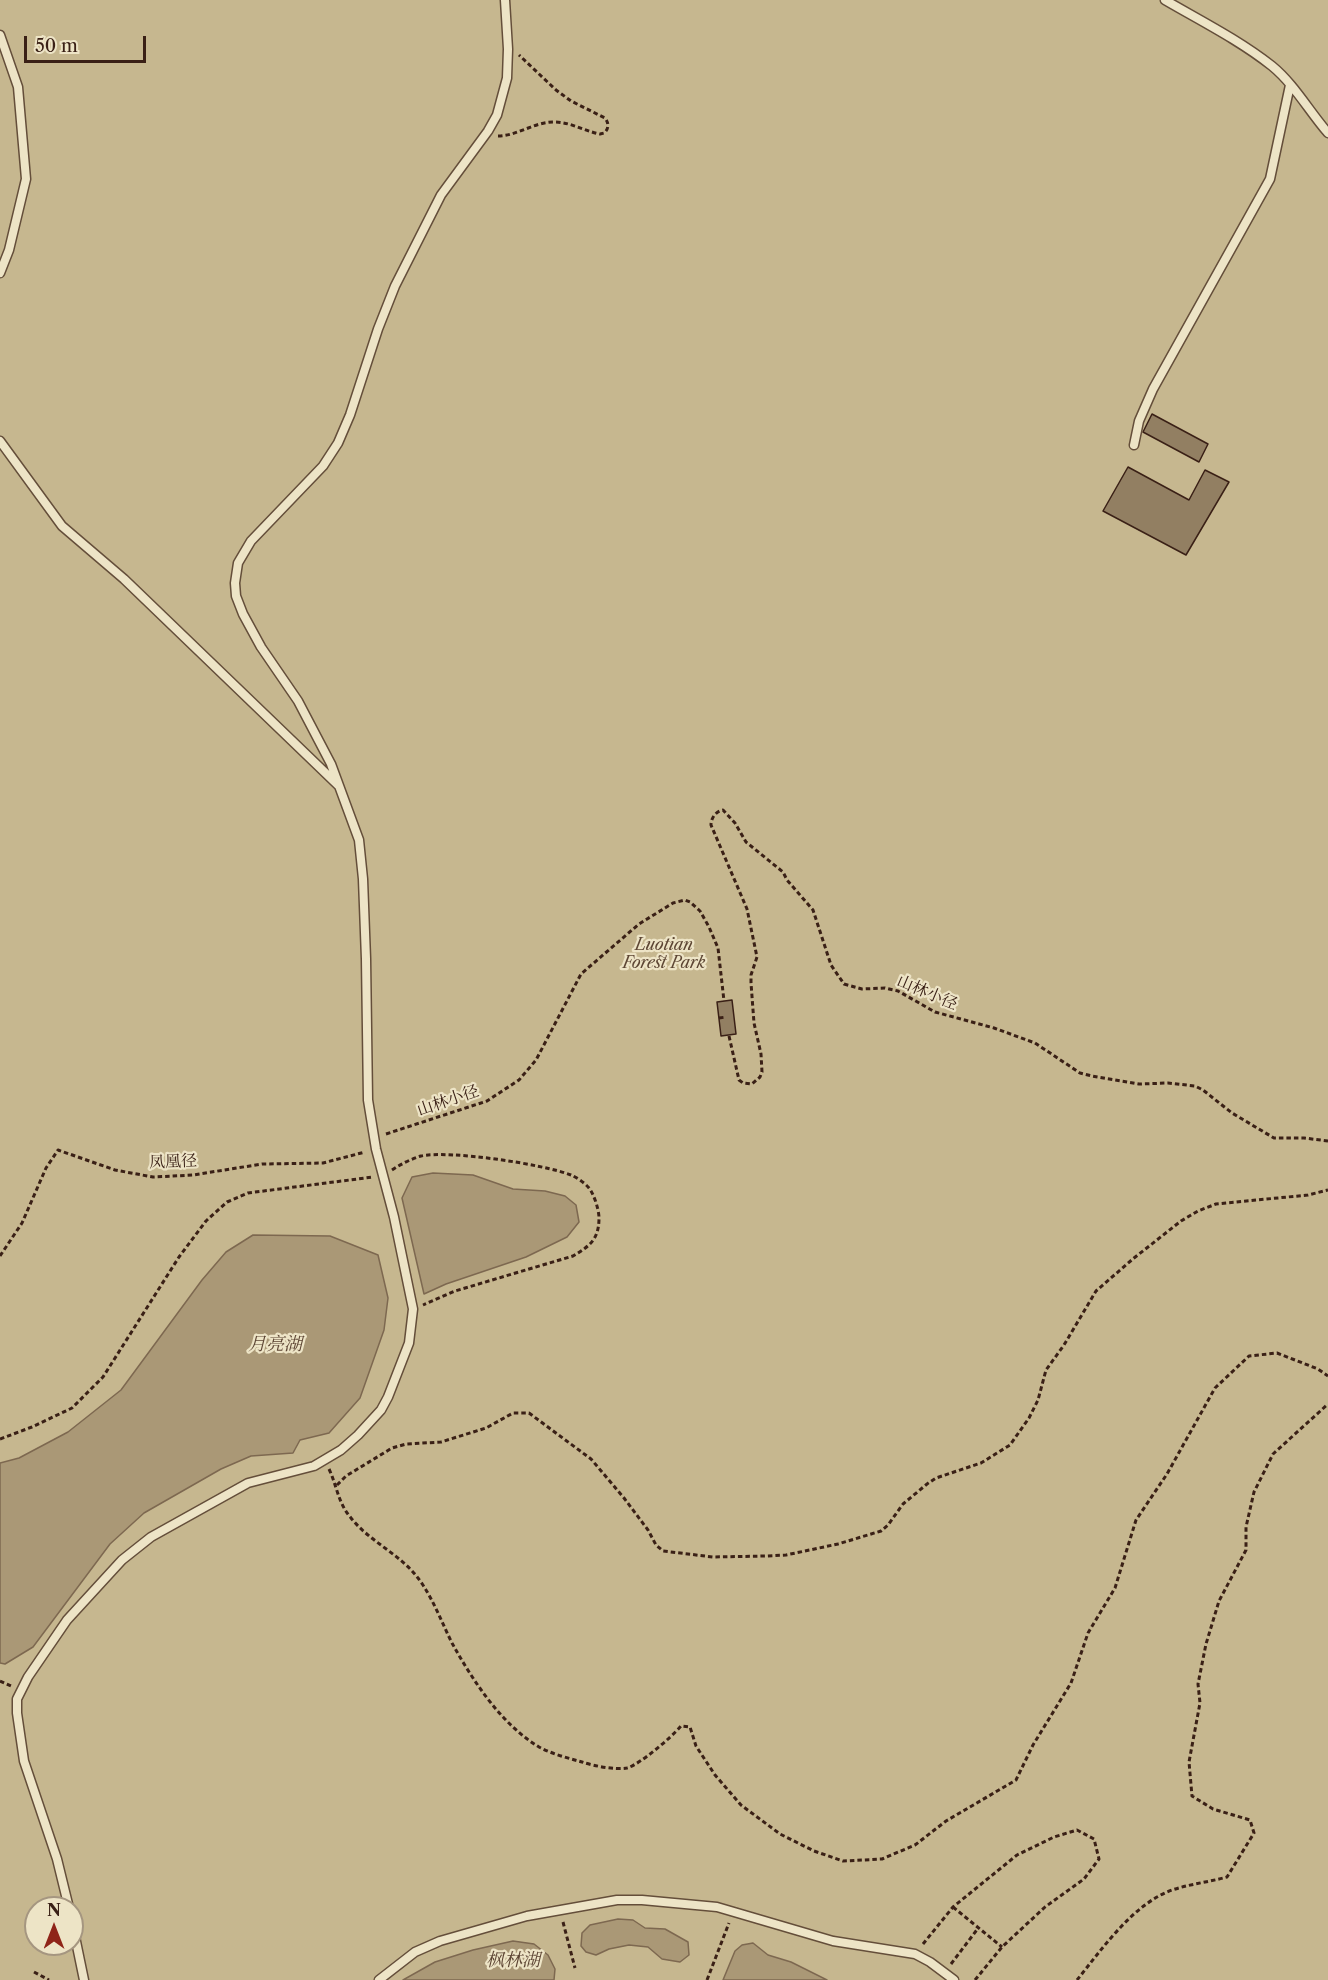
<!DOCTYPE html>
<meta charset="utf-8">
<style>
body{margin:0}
#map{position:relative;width:1328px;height:1980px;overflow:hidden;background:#e3d6a8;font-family:"Libre Caslon Text",serif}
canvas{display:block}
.north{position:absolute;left:24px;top:1896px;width:60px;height:60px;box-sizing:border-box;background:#ede4c6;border:2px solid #a59680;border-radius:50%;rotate:0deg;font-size:16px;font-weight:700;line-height:24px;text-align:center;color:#3a2016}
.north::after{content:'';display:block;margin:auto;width:21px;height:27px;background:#8f2418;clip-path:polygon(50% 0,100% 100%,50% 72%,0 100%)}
.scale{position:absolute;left:24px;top:36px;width:122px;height:27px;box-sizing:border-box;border:3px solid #3a2016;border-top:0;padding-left:8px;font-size:18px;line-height:21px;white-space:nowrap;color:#3a2016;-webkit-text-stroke:4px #ede4c6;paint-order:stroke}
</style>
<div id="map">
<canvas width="1328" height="1980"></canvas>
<div class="north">N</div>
<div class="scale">50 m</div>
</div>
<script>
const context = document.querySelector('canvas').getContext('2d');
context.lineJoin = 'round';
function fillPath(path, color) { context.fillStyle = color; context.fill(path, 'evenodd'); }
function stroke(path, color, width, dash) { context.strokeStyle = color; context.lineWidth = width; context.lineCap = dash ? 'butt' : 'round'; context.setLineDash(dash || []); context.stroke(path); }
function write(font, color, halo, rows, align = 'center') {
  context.font = font + ' "Libre Caslon Text","Noto Serif SC",serif'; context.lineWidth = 4.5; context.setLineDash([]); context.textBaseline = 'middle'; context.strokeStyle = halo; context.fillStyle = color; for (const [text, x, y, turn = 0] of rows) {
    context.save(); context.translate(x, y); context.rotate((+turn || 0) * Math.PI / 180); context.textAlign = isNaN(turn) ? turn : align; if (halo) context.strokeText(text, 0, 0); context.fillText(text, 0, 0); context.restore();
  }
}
fillPath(new Path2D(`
 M 0,0 L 1328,0 L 1328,1980 L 0,1980 ZM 36,1908 L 72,1908 L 72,1944 L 36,1944 Z`), '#c6b78f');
const water = new Path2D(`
 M 433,1173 L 473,1175 L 513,1189 L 545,1191 L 565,1196 L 576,1205 L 579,1222 L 567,1237 L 526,1257 L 446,1284 L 424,1294 L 402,1198 L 412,1177 Z
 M 253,1235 L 330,1236 L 378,1255 L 388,1298 L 384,1330 L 360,1398 L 329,1433 L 300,1440 L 293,1453 L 251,1456 L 221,1469 L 144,1513 L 110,1544 L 33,1647 L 5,1664 L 0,1663 L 0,1463 L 19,1458 L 68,1432 L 121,1390 L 202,1280 L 226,1252 Z
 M 618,1919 L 633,1920 L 645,1928 L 665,1929 L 688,1942 L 689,1955 L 680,1962 L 662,1959 L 648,1947 L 629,1945 L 609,1949 L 596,1955 L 586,1952 L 581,1946 L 582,1933 L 590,1925 Z
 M 513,1941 L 534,1944 L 548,1955 L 555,1969 L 554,1980 L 403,1980 L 435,1962 L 473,1950 Z
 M 753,1943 L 768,1955 L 791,1962 L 827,1980 L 723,1980 L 735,1951 L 742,1945 Z`);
fillPath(water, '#aa9876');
stroke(water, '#7d6850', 1.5);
const building = new Path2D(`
 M 1152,414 L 1208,444 L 1199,462 L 1143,432 Z
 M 1128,467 L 1189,500 L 1205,470 L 1229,482 L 1186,555 L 1103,511 Z
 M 732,1000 L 736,1034 L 721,1036 L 717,1002 Z`);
fillPath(building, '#927f62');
stroke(building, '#3a2016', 1.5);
const service = new Path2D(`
 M 1165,0 C 1201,21 1239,40 1272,66 C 1294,84 1309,111 1328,133
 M 0,35 L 18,87 L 26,179 L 9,250 L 0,273
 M 0,441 L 62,526 L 124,579 L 339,786
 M 1134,445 L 1139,421 L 1153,389 L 1270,179 L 1290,85
 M 69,1908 L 57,1859 L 24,1761 L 17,1713 L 17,1699 L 28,1677 L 67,1620 L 122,1560 L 151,1537 L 248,1483 L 314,1466 L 341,1450 L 358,1435 L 381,1410 L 388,1397 L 409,1343 L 413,1309 L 394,1217 L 376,1149 L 368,1100 L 366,959 L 363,879 L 359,840 L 331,764 L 298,701 L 261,647 L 243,614 L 236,596 L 235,583 L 238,563 L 251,541 L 323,466 L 338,443 L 350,415 L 378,329 L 395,286 L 441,195 L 488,131 L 497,115 L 507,78 L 508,49 L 505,0
 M 72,1922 L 84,1980
 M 379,1980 L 415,1952 L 440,1941 L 527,1916 L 617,1900 L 642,1900 L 717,1907 L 833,1941 L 915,1954 L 930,1962 L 954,1980`);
stroke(service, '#644e3a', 11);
stroke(new Path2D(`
 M 498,136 C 517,136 534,122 554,122 C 571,122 584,131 600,134 L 604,133 C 609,129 609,123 605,118 L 571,101 L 556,90 L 519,55
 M 719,1018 L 726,1017
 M 729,1036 L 739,1080 L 743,1083 L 752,1084 L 760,1077 L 762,1072 L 761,1054 L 754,1023 L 751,983 L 751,975 L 757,957 L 747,909 L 711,825 C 711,818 716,811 723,810 L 735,823 L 746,842 L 783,872 L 787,880 L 813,910 L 831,965 L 844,984 L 862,989 L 885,988 L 898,991 L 935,1012 L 994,1028 L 1035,1043 L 1080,1073 L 1092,1076 L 1139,1084 L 1168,1083 L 1195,1086 L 1203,1090 L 1232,1113 L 1274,1138 L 1304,1138 L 1328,1141
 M 386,1134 L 487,1101 L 519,1080 L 536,1060 L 581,974 L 639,924 L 673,903 L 685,900 L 690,902 L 700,911 L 709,927 L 718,948 L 724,1001
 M 392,1170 C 401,1164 411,1159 421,1156 C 449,1150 543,1164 571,1175 C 576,1177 585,1183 589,1188 C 594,1194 599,1210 599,1218 C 599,1239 590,1246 573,1256 L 455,1291 L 423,1305
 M 0,1256 L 22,1223 L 46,1168 L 58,1150 L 115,1170 L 153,1177 L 193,1175 L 262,1164 L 323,1163 L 365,1152
 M 0,1439 L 32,1427 L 72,1408 L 103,1377 L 179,1257 L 206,1221 L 227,1202 L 248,1193 L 373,1177
 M 329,1469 C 337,1486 338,1503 351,1518 C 370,1542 400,1554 418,1578 C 433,1598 441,1621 452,1643 C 473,1681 501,1724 539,1747 C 552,1754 568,1758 582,1762 C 594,1766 615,1770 627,1768 C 639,1765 672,1737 681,1726 L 690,1727 L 696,1746 L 715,1775 L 741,1805 L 780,1834 L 814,1851 L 843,1861 L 882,1859 L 915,1845 L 946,1821 L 1016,1780 L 1033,1745 L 1071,1683 L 1088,1633 L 1115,1588 L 1136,1520 L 1167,1474 L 1215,1388 L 1249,1356 L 1277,1353 L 1318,1369 L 1328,1376
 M 337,1485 L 346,1476 L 392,1448 L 406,1444 L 441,1442 L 486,1428 L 513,1413 L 529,1413 L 591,1459 L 624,1498 L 648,1530 L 656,1545 L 663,1551 L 713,1557 L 767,1556 L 786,1555 L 838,1544 L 881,1531 L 888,1525 L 903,1504 L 927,1484 L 936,1478 L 981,1463 L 1010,1445 L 1029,1418 L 1038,1400 L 1046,1370 L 1064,1345 L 1096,1291 L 1134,1258 L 1181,1221 L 1198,1211 L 1216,1204 L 1308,1195 L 1328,1190
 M 0,1681 L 11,1686
 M 953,1907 L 1002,1947
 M 563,1922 L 575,1968
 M 923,1944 L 953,1907 L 1017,1855 L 1054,1837 L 1077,1830 L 1094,1839 L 1099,1859 L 1084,1879 L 1045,1907 L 1002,1947 L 975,1980
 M 951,1964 L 979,1927
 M 34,1972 L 49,1980
 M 707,1980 L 729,1923
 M 1077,1980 C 1102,1949 1133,1904 1172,1890 C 1190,1884 1209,1882 1227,1877 L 1254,1833 L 1250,1820 L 1213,1809 L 1192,1796 L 1189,1762 L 1200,1703 L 1198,1684 L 1206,1644 L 1219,1601 L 1246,1550 L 1246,1527 L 1254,1492 L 1273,1454 L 1328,1404`), '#3a2016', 3, [4.5, 3]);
stroke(service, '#ede4c6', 8);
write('italic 16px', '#5d4634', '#ede4c6', [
 ["Luotian",664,945],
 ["Forest Park",664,963]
]);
write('16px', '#3a2016', '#ede4c6', [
 ["山林小径",927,993,23],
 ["山林小径",448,1101,-19],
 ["凤凰径",173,1162,-2]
]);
write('italic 18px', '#5c4433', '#ede4c6', [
 ["月亮湖",275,1345],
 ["枫林湖",513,1961]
]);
</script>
